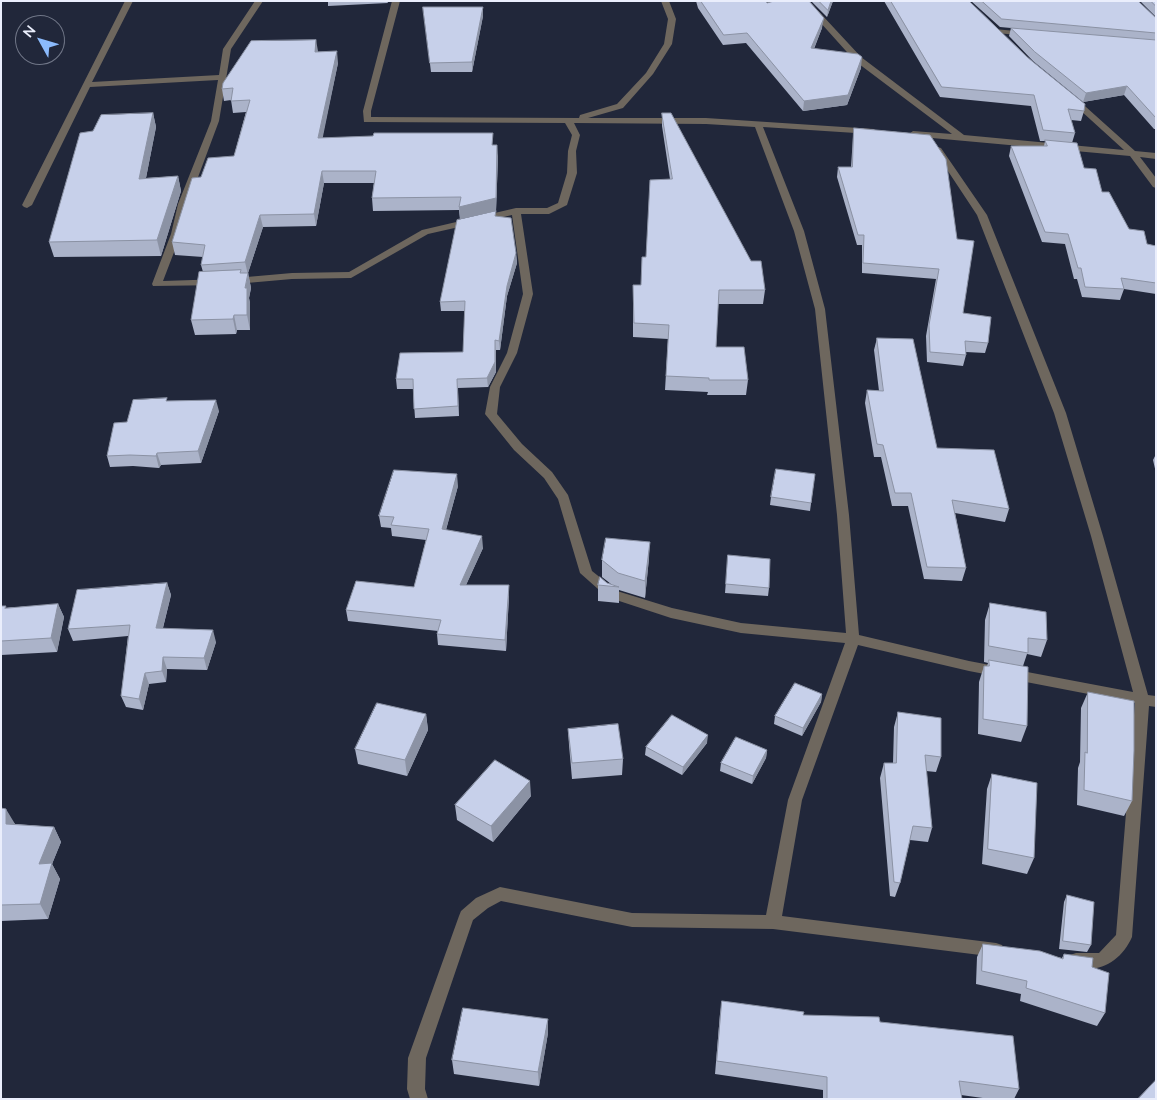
<!DOCTYPE html>
<style>
body{margin:0}
#map{position:relative;width:1157px;height:1100px;overflow:hidden;background:#21273a;font-family:Mulish,sans-serif}
canvas{display:block}
.frame{position:absolute;inset:0;border:2px solid #eaeefc;pointer-events:none}
.north{position:absolute;left:15px;top:15px;width:50px;height:50px;box-sizing:border-box;background:#21273a;border:1px solid #717788;border-radius:50%;rotate:309deg;font-size:14px;font-weight:700;line-height:20px;text-align:center;color:#eaeefc}
.north::after{content:'';display:block;margin:auto;width:18px;height:22px;background:#8bbafc;clip-path:polygon(50% 0,100% 100%,50% 72%,0 100%)}
</style>
<div id="map">
<canvas width="1157" height="1100"></canvas>
<div class="frame"></div>
<div class="north">N</div>
</div>
<script>
const context = document.querySelector('canvas').getContext('2d');
context.lineJoin = 'round';
function fillPath(path, color) { context.fillStyle = color; context.fill(path, 'evenodd'); }
function stroke(path, color, width, dash) { context.strokeStyle = color; context.lineWidth = width; context.lineCap = dash ? 'butt' : 'round'; context.setLineDash(dash || []); context.stroke(path); }
fillPath(new Path2D(`
 M 125,1 L 133,1 L 92,82 L 219,75 L 223,49 L 255,1 L 263,1 L 231,49 L 219,121 L 188,204 L 181,234 L 163,281 L 224,279 L 292,273 L 349,272 L 422,230 L 516,208 L 547,208 L 558,203 L 567,173 L 568,151 L 572,135 L 565,123 L 364,122 L 363,111 L 392,1 L 400,1 L 371,111 L 371,117 L 579,118 L 580,115 L 617,104 L 646,73 L 664,44 L 668,19 L 661,1 L 669,1 L 676,19 L 672,44 L 653,74 L 623,108 L 588,118 L 706,118 L 874,129 L 875,131 L 871,134 L 763,127 L 804,231 L 825,309 L 849,515 L 859,635 L 969,661 L 1133,692 L 1091,536 L 1054,413 L 977,215 L 934,150 L 938,147 L 941,148 L 987,215 L 1066,413 L 1103,536 L 1148,695 L 1156,696 L 1156,707 L 1149,706 L 1132,937 C 1121,962 1097,976 1070,965 L 1068,960 L 1070,955 L 1076,953 L 1099,953 L 1116,935 L 1135,703 L 969,671 L 858,645 L 802,800 L 782,916 L 996,943 L 1002,945 L 1004,950 L 1002,955 L 996,957 L 773,929 L 632,927 L 501,901 L 488,908 L 473,920 L 426,1058 L 425,1089 L 428,1099 L 410,1099 L 407,1089 L 408,1058 L 459,916 L 461,911 L 476,898 L 500,887 L 632,913 L 766,915 L 788,800 L 845,643 L 741,633 L 671,618 L 607,597 L 580,573 L 558,499 L 544,478 L 514,450 L 485,414 L 490,387 L 507,353 L 523,294 L 512,215 L 428,234 L 351,278 L 292,279 L 224,285 L 153,286 L 152,284 L 171,234 L 178,204 L 211,121 L 218,80 L 90,87 L 32,205 L 27,208 L 24,207 L 22,205 ZM 574,123 L 706,124 L 755,127 L 794,231 L 815,309 L 837,515 L 846,633 L 741,623 L 672,608 L 617,591 L 592,571 L 568,495 L 552,472 L 522,444 L 497,414 L 500,387 L 517,353 L 533,294 L 521,214 L 549,214 L 567,205 L 577,173 L 576,151 L 580,135 Z
 M 801,1 L 809,1 L 861,57 L 964,135 L 1124,150 L 1069,100 L 1076,98 L 1135,151 L 1156,153 L 1156,159 L 1140,157 L 1156,178 L 1156,188 L 1153,187 L 1130,156 L 910,136 L 909,134 L 913,131 L 952,134 L 855,61 Z
 M 994,29 L 1027,32 L 1031,34 L 1027,36 L 997,33 L 993,31 Z`), '#6e675e');
fillPath(new Path2D(`
 M 328,1 L 387,1 L 388,3 L 328,6 Z
 M 696,1 L 766,1 L 767,3 L 822,28 L 814,49 L 861,68 L 847,105 L 803,111 L 746,43 L 723,45 L 698,8 Z
 M 813,1 L 833,1 L 827,17 L 812,2 Z
 M 884,1 L 969,1 L 1084,111 L 1081,121 L 1071,120 L 1075,133 L 1072,143 L 1084,168 L 1129,229 L 1147,244 L 1156,246 L 1156,294 L 1124,289 L 1120,300 L 1082,297 L 1077,279 L 1074,279 L 1065,244 L 1042,242 L 1009,156 L 1011,146 L 1044,146 L 1045,141 L 1040,141 L 1031,106 L 940,97 Z
 M 971,1 L 1138,1 L 1156,18 L 1156,129 L 1154,129 L 1124,95 L 1083,102 L 1033,61 L 1009,36 L 1011,28 L 1000,27 Z
 M 1140,1 L 1156,1 L 1156,17 Z
 M 423,7 L 483,7 L 483,16 L 472,72 L 431,72 Z
 M 317,52 L 338,63 L 322,138 L 494,145 L 498,157 L 496,211 L 460,219 L 459,210 L 373,211 L 372,198 L 374,183 L 324,183 L 316,226 L 263,227 L 248,273 L 251,288 L 249,298 L 250,303 L 250,330 L 237,330 L 236,334 L 195,335 L 191,320 L 203,272 L 201,265 L 203,257 L 175,255 L 172,242 L 201,177 L 234,156 L 246,112 L 233,113 L 231,100 L 224,101 L 222,89 Z
 M 153,113 L 156,127 L 146,178 L 178,176 L 181,191 L 161,256 L 54,257 L 49,242 L 93,131 Z
 M 662,113 L 765,290 L 763,304 L 718,304 L 716,347 L 748,380 L 746,395 L 707,395 L 708,392 L 665,390 L 668,339 L 633,337 L 633,285 L 641,285 L 646,257 L 670,179 L 662,126 Z
 M 854,128 L 930,135 L 963,313 L 988,343 L 985,353 L 966,352 L 966,355 L 963,366 L 927,362 L 926,336 L 936,279 L 862,273 L 862,245 L 857,245 L 837,177 L 838,167 L 851,167 L 853,137 Z
 M 496,216 L 516,253 L 517,263 L 507,296 L 500,350 L 496,350 L 496,372 L 488,387 L 458,388 L 459,416 L 415,418 L 413,389 L 397,389 L 396,379 L 463,352 L 465,311 L 441,311 L 440,302 Z
 M 877,338 L 937,448 L 1009,509 L 1005,522 L 955,513 L 966,568 L 962,581 L 924,579 L 908,506 L 892,506 L 881,457 L 874,457 L 865,403 L 867,390 L 879,391 L 874,350 Z
 M 167,401 L 219,411 L 201,463 L 161,465 L 159,468 L 133,466 L 110,467 L 107,456 L 127,422 Z
 M 1156,454 L 1156,473 L 1153,460 Z
 M 815,474 L 810,511 L 770,505 L 771,497 Z
 M 458,486 L 446,530 L 483,548 L 466,585 L 509,596 L 506,651 L 438,645 L 437,634 L 438,631 L 348,621 L 346,610 L 414,587 L 426,540 L 392,536 L 391,528 L 381,527 L 379,516 Z
 M 728,555 L 769,588 L 768,596 L 725,593 Z
 M 649,558 L 645,598 L 619,590 L 619,603 L 598,601 L 598,585 L 607,583 L 611,584 L 602,577 L 602,560 Z
 M 167,583 L 171,595 L 163,628 L 216,642 L 207,670 L 167,669 L 166,682 L 149,684 L 143,710 L 126,707 L 121,696 L 128,636 L 73,641 L 68,629 Z
 M 990,603 L 1047,640 L 1041,657 L 1027,654 L 1023,666 L 1027,726 L 1021,742 L 978,734 L 979,682 L 984,666 L 987,666 L 988,663 L 984,662 L 985,620 Z
 M 58,604 L 64,617 L 57,652 L 1,655 L 1,606 L 7,608 Z
 M 1088,692 L 1132,801 L 1124,816 L 1077,805 L 1078,768 L 1080,762 L 1081,708 Z
 M 822,694 L 821,702 L 802,736 L 774,724 L 775,716 Z
 M 898,712 L 941,757 L 936,772 L 926,771 L 932,828 L 928,842 L 910,840 L 900,883 L 895,897 L 890,896 L 880,778 L 884,763 L 893,763 L 894,727 Z
 M 426,714 L 428,730 L 407,776 L 358,764 L 355,749 Z
 M 568,729 L 623,759 L 622,775 L 572,779 L 569,745 Z
 M 707,743 L 682,775 L 645,755 L 646,747 Z
 M 767,750 L 766,758 L 752,784 L 720,771 L 721,763 Z
 M 992,774 L 1034,858 L 1027,874 L 982,864 L 987,789 Z
 M 531,796 L 493,842 L 457,820 L 455,805 Z
 M 1,808 L 15,824 L 54,827 L 61,842 L 52,864 L 60,879 L 48,919 L 1,921 Z
 M 1067,895 L 1091,945 L 1087,952 L 1059,949 L 1064,902 Z
 M 983,944 L 1062,958 L 1064,954 L 1092,967 L 1105,1013 L 1097,1026 L 1020,1001 L 1021,994 L 976,984 L 977,957 Z
 M 722,1001 L 803,1015 L 880,1022 L 1019,1089 L 1014,1099 L 990,1099 L 961,1095 L 962,1099 L 823,1099 L 823,1090 L 715,1074 L 720,1014 Z
 M 548,1033 L 539,1086 L 454,1074 L 452,1060 Z`), '#abb3c9');
fillPath(new Path2D(`
 M 831,1 L 833,1 L 827,17 L 828,10 Z
 M 483,7 L 483,16 L 472,72 L 472,62 Z
 M 824,18 L 822,28 L 810,58 L 811,48 Z
 M 316,40 L 318,51 L 316,64 L 315,52 Z
 M 337,51 L 338,63 L 320,151 L 318,138 Z
 M 862,57 L 861,68 L 847,105 L 803,111 L 804,101 Z
 M 1127,86 L 1124,95 L 1083,102 L 1086,93 Z
 M 153,113 L 156,127 L 143,193 L 139,179 Z
 M 497,145 L 498,157 L 496,211 L 460,219 L 459,207 Z
 M 322,171 L 324,183 L 316,226 L 314,214 Z
 M 178,176 L 181,191 L 161,256 L 157,240 Z
 M 260,215 L 263,227 L 248,273 L 251,288 L 249,298 L 250,303 L 250,330 L 247,315 L 245,288 L 248,275 L 245,262 Z
 M 516,253 L 517,263 L 507,296 L 500,350 L 499,341 L 507,286 Z
 M 234,315 L 237,330 L 236,334 L 233,319 Z
 M 495,340 L 496,372 L 488,387 L 487,378 Z
 M 216,400 L 219,411 L 201,463 L 198,451 Z
 M 157,453 L 161,465 L 159,468 L 156,456 Z
 M 457,474 L 458,486 L 443,540 L 442,529 Z
 M 482,536 L 483,548 L 461,596 L 460,585 Z
 M 650,542 L 649,558 L 645,598 L 645,581 Z
 M 167,583 L 171,595 L 160,639 L 156,628 Z
 M 509,585 L 509,596 L 506,651 L 505,640 Z
 M 58,604 L 64,617 L 57,652 L 51,638 Z
 M 213,630 L 216,642 L 207,670 L 204,658 Z
 M 163,657 L 167,669 L 166,682 L 162,671 Z
 M 145,673 L 149,684 L 143,710 L 139,699 Z
 M 822,694 L 821,702 L 802,736 L 803,728 Z
 M 426,714 L 428,730 L 407,776 L 405,760 Z
 M 708,735 L 707,743 L 682,775 L 683,767 Z
 M 767,750 L 766,758 L 752,784 L 753,776 Z
 M 530,781 L 531,796 L 493,842 L 491,826 Z
 M 6,809 L 15,824 L 6,824 Z
 M 54,827 L 61,842 L 52,864 L 60,879 L 48,919 L 40,904 L 39,864 Z
 M 548,1019 L 548,1033 L 539,1086 L 538,1072 Z`), '#8b92a4');
const building = new Path2D(`
 M 701,1 L 766,1 L 767,3 L 774,1 L 809,1 L 824,18 L 811,48 L 858,54 L 862,57 L 848,95 L 804,101 L 747,33 L 724,35 Z
 M 819,1 L 831,1 L 828,10 Z
 M 891,1 L 969,1 L 1027,57 L 1085,104 L 1084,111 L 1068,109 L 1075,133 L 1043,130 L 1034,95 L 942,87 Z
 M 982,1 L 1138,1 L 1156,18 L 1156,33 L 1002,19 Z
 M 1151,1 L 1156,1 L 1156,6 Z
 M 423,7 L 483,7 L 472,62 L 430,63 Z
 M 1011,28 L 1156,40 L 1156,118 L 1127,86 L 1086,93 L 1035,52 Z
 M 316,40 L 315,52 L 337,51 L 318,138 L 373,136 L 374,133 L 493,133 L 492,145 L 497,145 L 496,198 L 459,207 L 461,197 L 372,198 L 376,171 L 322,171 L 314,214 L 260,215 L 245,262 L 201,265 L 205,245 L 172,242 L 192,178 L 201,177 L 208,158 L 234,156 L 250,100 L 231,101 L 233,88 L 222,89 L 223,83 L 251,41 Z
 M 153,113 L 139,179 L 178,176 L 157,240 L 49,242 L 80,133 L 93,131 L 101,115 Z
 M 662,113 L 671,113 L 751,261 L 761,261 L 765,290 L 719,290 L 716,347 L 744,347 L 748,380 L 709,380 L 709,378 L 666,376 L 669,325 L 634,323 L 633,285 L 641,285 L 642,257 L 646,257 L 650,180 L 672,179 Z
 M 854,128 L 930,135 L 946,159 L 957,239 L 974,241 L 963,313 L 991,317 L 988,343 L 965,341 L 966,355 L 930,352 L 929,325 L 939,269 L 863,263 L 864,235 L 858,235 L 838,167 L 852,167 Z
 M 1045,140 L 1077,143 L 1084,168 L 1096,169 L 1102,192 L 1109,192 L 1129,229 L 1144,231 L 1147,244 L 1156,246 L 1156,283 L 1121,278 L 1124,289 L 1085,287 L 1081,268 L 1078,268 L 1068,234 L 1045,232 L 1011,146 L 1047,146 Z
 M 496,211 L 495,216 L 511,218 L 516,253 L 507,286 L 499,341 L 495,340 L 495,362 L 487,378 L 457,379 L 458,406 L 414,409 L 413,379 L 396,379 L 400,353 L 463,352 L 465,301 L 440,302 L 457,220 Z
 M 241,270 L 240,273 L 248,273 L 245,288 L 247,288 L 247,315 L 234,315 L 233,319 L 191,320 L 199,272 Z
 M 877,338 L 913,339 L 937,448 L 994,450 L 1009,509 L 952,500 L 966,568 L 927,567 L 911,493 L 895,493 L 883,445 L 877,444 L 867,390 L 883,391 Z
 M 167,398 L 166,401 L 216,400 L 198,451 L 157,453 L 156,456 L 130,455 L 107,456 L 114,423 L 127,422 L 133,400 Z
 M 776,469 L 815,474 L 811,503 L 771,497 Z
 M 394,470 L 457,474 L 442,529 L 482,536 L 460,585 L 509,585 L 505,640 L 437,634 L 441,620 L 346,610 L 356,581 L 414,587 L 429,529 L 391,525 L 394,517 L 379,516 Z
 M 606,538 L 650,542 L 645,581 L 618,573 L 602,560 Z
 M 728,555 L 770,559 L 769,588 L 726,584 Z
 M 600,577 L 607,583 L 619,587 L 598,585 Z
 M 167,583 L 156,628 L 213,630 L 204,658 L 163,657 L 162,671 L 145,673 L 139,699 L 121,696 L 130,625 L 68,629 L 77,590 Z
 M 990,603 L 1046,612 L 1047,640 L 1028,638 L 1028,653 L 989,646 Z
 M 58,604 L 51,638 L 1,641 L 1,606 L 6,606 L 5,608 Z
 M 989,660 L 1028,667 L 1027,726 L 983,719 L 984,666 L 989,666 Z
 M 795,683 L 822,694 L 803,728 L 775,716 Z
 M 1088,692 L 1134,701 L 1134,751 L 1132,801 L 1084,790 L 1085,752 L 1087,753 Z
 M 377,703 L 426,714 L 405,760 L 355,749 Z
 M 898,712 L 941,718 L 941,757 L 925,755 L 932,828 L 913,826 L 900,883 L 894,882 L 884,763 L 896,763 Z
 M 672,715 L 708,735 L 683,767 L 646,747 Z
 M 618,724 L 623,759 L 572,763 L 568,729 Z
 M 736,737 L 767,750 L 753,776 L 721,763 Z
 M 495,760 L 530,781 L 491,826 L 455,805 Z
 M 992,774 L 1037,783 L 1034,858 L 988,849 Z
 M 1,808 L 6,809 L 6,824 L 54,827 L 39,864 L 52,863 L 40,904 L 1,905 Z
 M 1067,895 L 1094,902 L 1091,945 L 1063,941 Z
 M 983,944 L 1040,951 L 1063,959 L 1064,954 L 1093,958 L 1092,967 L 1109,973 L 1105,1013 L 1026,988 L 1027,981 L 982,971 Z
 M 722,1001 L 804,1012 L 803,1015 L 879,1017 L 880,1022 L 1013,1036 L 1019,1089 L 959,1081 L 962,1099 L 827,1099 L 827,1077 L 717,1061 Z
 M 463,1008 L 548,1019 L 538,1072 L 452,1060 Z
 M 1156,1080 L 1156,1099 L 1138,1099 Z`);
fillPath(building, '#c7d0ea');
stroke(building, '#8b92a4', 1);
</script>
